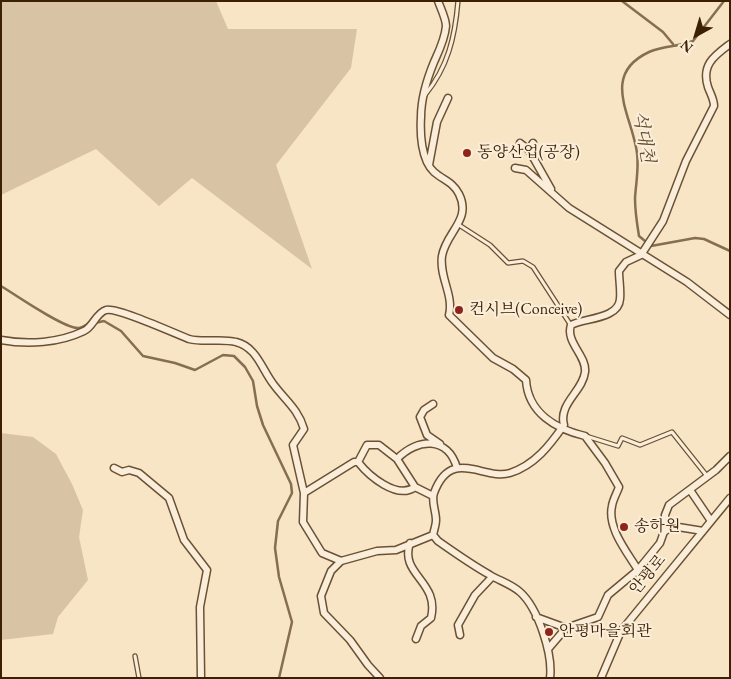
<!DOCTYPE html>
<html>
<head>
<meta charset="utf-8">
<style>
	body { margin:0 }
	#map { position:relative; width:731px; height:679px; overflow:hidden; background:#f8e5c6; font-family:"EB Garamond",serif }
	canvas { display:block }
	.frame { position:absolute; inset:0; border:2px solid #3c2003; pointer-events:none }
	.north { position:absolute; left:671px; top:10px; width:50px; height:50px; -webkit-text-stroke:4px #faeeda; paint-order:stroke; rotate:219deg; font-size:14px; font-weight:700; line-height:20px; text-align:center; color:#3c2003 }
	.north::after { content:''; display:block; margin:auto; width:18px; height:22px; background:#3c2003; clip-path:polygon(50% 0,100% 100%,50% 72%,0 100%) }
</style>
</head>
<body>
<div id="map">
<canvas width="731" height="679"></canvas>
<div class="frame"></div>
<div class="north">N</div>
</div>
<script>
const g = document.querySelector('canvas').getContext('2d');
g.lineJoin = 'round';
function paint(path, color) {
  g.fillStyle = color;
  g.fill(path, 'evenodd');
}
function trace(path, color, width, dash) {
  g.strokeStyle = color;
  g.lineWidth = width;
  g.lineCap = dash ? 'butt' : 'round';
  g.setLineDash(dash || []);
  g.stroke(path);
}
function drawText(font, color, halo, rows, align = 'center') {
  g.font = font + ' "EB Garamond","Noto Serif KR",serif';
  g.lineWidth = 4;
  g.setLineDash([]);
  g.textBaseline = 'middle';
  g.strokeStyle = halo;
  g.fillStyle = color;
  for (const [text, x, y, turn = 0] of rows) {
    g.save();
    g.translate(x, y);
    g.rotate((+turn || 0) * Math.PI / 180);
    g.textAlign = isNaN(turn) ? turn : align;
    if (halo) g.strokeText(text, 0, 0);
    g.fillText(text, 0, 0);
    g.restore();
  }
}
paint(new Path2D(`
	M1,1h215l12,28h129l-6,39 -75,97 36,104 -120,-91 -33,28 -63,-57 -95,46z
	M1,433l32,4 23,17 16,30 11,26 -4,27 9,43 -30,37 -5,17 -52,6z`), '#d8c4a5');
trace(new Path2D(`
	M622,1l41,31 10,12
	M724,1l-31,40c-13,6 -28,4 -44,11 -49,23 -17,63 -12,101 2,15 -1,30 -2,45 0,13 2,26 4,38l12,10 44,-8 9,1 26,12
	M1,286c13,8 65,44 78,42 3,0 8,-4 11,-5
	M95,323l9,-2 17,10 22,25 32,7 20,7 28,-15 11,1 11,11 8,14 4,25 6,19 28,59 1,9 -14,28 -3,27 4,29 13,45 -13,56`), '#866e50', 2.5);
const service = new Path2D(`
	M425,95c23,-28 30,-58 33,-94
	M459,225l31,20 18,18 15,-2 10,6 37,57
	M586,436l32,10 4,-8 18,7 32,-13 35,44
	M135,656l4,22`);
const minor = new Path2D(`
	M438,1c3,8 8,18 8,25 -1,13 -7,25 -12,36 -7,17 -13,37 -13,55 -1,16 0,43 13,55 9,8 19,10 25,22 13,26 -13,38 -17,62 -3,21 12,39 7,59l44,43 20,11 13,11c2,33 30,49 59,56l20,27 14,24c-2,6 -6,12 -7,19 -5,22 15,46 26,64
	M520,143l9,7
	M533,143l-4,7 22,39
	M429,165l8,-43 11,-24
	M515,168l11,2 43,38 118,74 43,33
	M1,340c27,5 58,3 83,-9 9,-4 12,-18 22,-21 11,-3 70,24 83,29 16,4 32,-1 47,3 21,5 26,28 38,43 12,16 24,24 30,44l-11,16 11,48 -1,29 19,31 19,8
	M433,404l-9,6 -4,7 7,18 13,9
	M397,459c20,-21 51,-23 60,9
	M358,462l9,-17h12l18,14 18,28
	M114,468l8,4 7,-2 10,3 30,25 15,42 23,30 -7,37 1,71
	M690,490l21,31
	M304,493l50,-31h4c11,14 39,38 57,25l18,9
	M664,532l8,-6 31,5
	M410,543c-11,32 30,38 21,75l-10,8 -5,13
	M536,617l30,11
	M460,635l-2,-10 17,-30 17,-18
	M548,649l18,-21 32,-11 10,-22 30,-25 22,-27 5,-14v-14l4,-10 47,-35 14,-14
	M380,678l-12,-13 -18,-25 -26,-27 -3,-17 10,-25 10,-10 36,-10 19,-1 37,-15
	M550,678c3,-24 -12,-70 -30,-86 -9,-8 -20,-11 -30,-17 -18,-10 -35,-22 -52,-34l-5,-6c1,-5 3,-10 3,-15 0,-9 -5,-19 -2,-27 17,-47 50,-12 76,-20 25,-8 40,-28 54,-48 -6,-21 19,-34 21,-53 2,-16 -20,-30 -14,-47 13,-7 48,-6 49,-26 1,-9 -1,-19 -1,-28l7,-9 15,-7 22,-34 23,-60 28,-55c0,-7 -4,-13 -6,-19 -7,-22 6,-31 22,-43
	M601,678l20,-47 109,-133`);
trace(service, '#6b5134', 5.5);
trace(minor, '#6b5134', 9);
trace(service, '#faeeda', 3);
trace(minor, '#faeeda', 6);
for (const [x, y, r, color] of [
	[467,153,5,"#8f2418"],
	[459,310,5,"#8f2418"],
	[624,527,5,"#8f2418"],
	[549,632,5,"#8f2418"]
]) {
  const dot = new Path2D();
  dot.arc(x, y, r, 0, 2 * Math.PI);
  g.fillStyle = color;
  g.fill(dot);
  trace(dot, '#faeeda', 2);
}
drawText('16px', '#3c2003', '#faeeda', [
	["동양산업(공장)",477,153],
	["컨시브(Conceive)",469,310],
	["송하원",634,527],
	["안평마을회관",559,632]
], 'left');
drawText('16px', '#3c2003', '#faeeda', [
	["안평로",648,575,-50]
]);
drawText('italic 18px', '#674e30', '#faeeda', [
	["석대천",643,137,80]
]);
</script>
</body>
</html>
